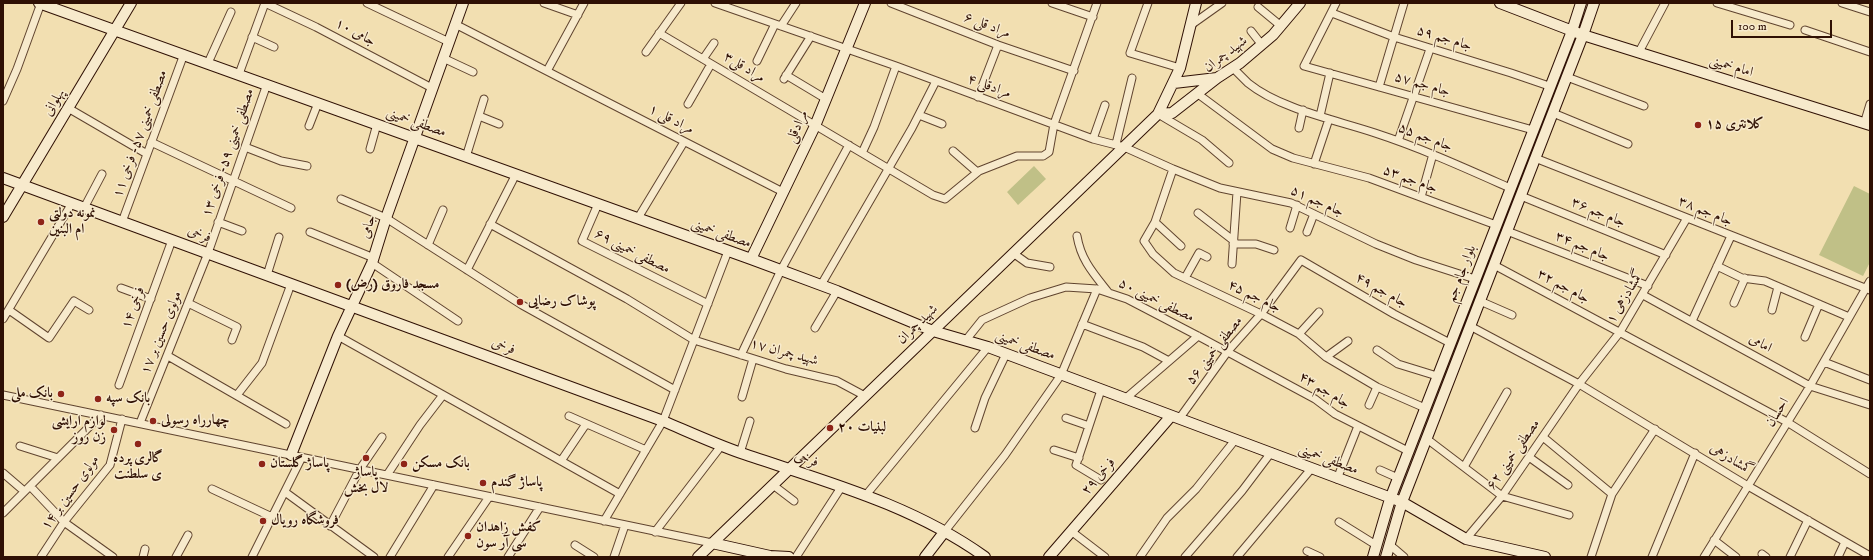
<!DOCTYPE html>
<html>
<head>
<meta charset="utf-8">
<style>
	body { margin:0 }
	#map { position:relative; width:1873px; height:560px; overflow:hidden; background:#f2dfb1; font-family:"IM FELL DW Pica",serif }
	canvas { display:block }
	.frame { position:absolute; inset:0; border:4px solid #2f1004; pointer-events:none }
	.scale { position:absolute; left:1731px; top:20px; width:101px; height:18px; box-sizing:border-box; border:2px solid #2f1004; border-top:0; padding-left:5px; font-size:12px; line-height:14px; white-space:nowrap; color:#2f1004; -webkit-text-stroke:3px #f7eacc; paint-order:stroke }
</style>
</head>
<body>
<div id="map">
<canvas width="1873" height="560"></canvas>
<div class="frame"></div>
<div class="scale">100 m</div>
</div>
<script>
const g = document.querySelector('canvas').getContext('2d');
g.lineJoin = 'round';
function paint(path, color) {
  g.fillStyle = color;
  g.fill(path, 'evenodd');
}
function trace(path, color, width, dash) {
  g.strokeStyle = color;
  g.lineWidth = width;
  g.lineCap = dash ? 'butt' : 'round';
  g.setLineDash(dash || []);
  g.stroke(path);
}
function drawText(font, color, halo, rows, align = 'center') {
  g.font = font + ' "IM FELL DW Pica",Amiri,serif';
  g.lineWidth = 3;
  g.setLineDash([]);
  g.textBaseline = 'middle';
  g.strokeStyle = halo;
  g.fillStyle = color;
  for (const [text, x, y, turn = 0] of rows) {
    g.save();
    g.translate(x, y);
    g.rotate((+turn || 0) * Math.PI / 180);
    g.textAlign = isNaN(turn) ? turn : align;
    if (halo) g.strokeText(text, 0, 0);
    g.fillText(text, 0, 0);
    g.restore();
  }
}
paint(new Path2D(`
	M1034,166l12,13 -28,26 -11,-13z
	M1854,186l16,8v68l-7,14 -44,-21z`), '#c0c087');
const street = new Path2D(`
	M265,3l51,24 116,61
	M367,3l82,39
	M544,3l34,12
	M715,3l181,63 197,73 31,8 49,22 47,19 71,15 85,41 40,16 59,19
	M891,3l107,42 76,26
	M1052,3l41,14
	M1148,3l-18,50 50,15
	M1336,3l-32,63 229,64
	M1717,3l73,22
	M1842,3l28,9
	M1258,7l23,19
	M1332,13l62,24 117,36 38,13
	M455,24l328,168
	M1191,25l31,-22
	M781,26l15,-23
	M1805,30l65,22
	M1251,31l11,14
	M659,33l274,162 12,4 34,-28 38,-15h26l6,-4 5,-28 43,-121
	M252,37l22,10
	M646,52l35,-49
	M1639,52l26,-49
	M443,58l30,14
	M703,59l11,-16
	M757,61l18,-37
	M208,63l23,-51
	M1233,68c5,5 10,10 15,15 32,26 88,37 127,50 46,15 90,35 135,55
	M547,71l37,-68
	M239,74l26,-71
	M786,75l40,24
	M1567,77l77,29
	M784,79l27,-43
	M1379,87l25,-84
	M1198,94l74,55 21,9 76,20 127,47
	M978,97l20,-52
	M3,101l14,-32 24,-66
	M688,104l23,-40
	M68,108l79,46
	M1553,113l75,31
	M1158,114l44,26 27,23
	M919,115l23,9
	M479,116l20,8
	M1320,116l10,-43
	M1864,124l6,-20
	M309,126l9,-23
	M1299,128l4,-18
	M1093,139l12,-34
	M1398,141l32,-92
	M151,142l140,66
	M1116,144l16,-66
	M245,147l36,14 26,5
	M370,149l7,-25
	M953,151l24,21
	M862,153l12,-26 22,-61
	M466,157l18,-58
	M1535,158l335,132
	M1314,164l15,-45
	M1173,169l-18,53 -11,19 9,13 21,19 87,41 38,20 27,23 51,30 48,21
	M1521,196l145,59
	M1421,197l12,-43
	M341,199l45,19 136,87 153,85
	M598,204l-16,37 126,63
	M84,208l18,-34
	M1198,213l36,28
	M638,218l46,-76
	M122,222l62,-168
	M218,222l24,9
	M1155,222l26,24
	M490,224l137,75 67,41 92,29 51,12 28,15
	M1290,228l7,-23
	M1507,231l141,55
	M310,232l64,26
	M1307,232l7,-18
	M1077,236c4,24 16,37 31,56
	M1233,244h23l18,6
	M428,245l15,-35
	M1013,253l14,10 23,4
	M372,263l86,58
	M1232,264l5,-72
	M1494,265l293,157 83,52
	M1717,266l25,12 23,3 84,36
	M467,270l49,-96
	M267,275l12,-38
	M1185,278l14,-25 8,4
	M821,285l91,-157 24,-47
	M121,288l30,11
	M1643,295l167,91 60,19
	M1480,301l32,14
	M188,303l49,24 -5,13
	M1734,303l11,-25
	M9,310l40,28 25,-37 15,9
	M1772,310l6,-23
	M3,319l69,-116
	M1692,321l39,-85
	M1082,324l61,23 26,14
	M1470,326l109,58 169,102 122,70
	M815,328l22,-37
	M1299,334l20,-22
	M338,336l282,158
	M1805,337l14,-33
	M966,340l16,-20 48,-22 36,-11 31,2 30,10 71,37 117,63 20,15 73,37
	M1377,350l21,14 39,12
	M741,355l40,-85 68,-125
	M168,356l118,68
	M1326,357l22,-16
	M1824,362l46,18
	M119,385l53,-145
	M3,395l709,148
	M237,395l25,-32 29,-79
	M742,397l11,-38
	M1125,399l73,-63
	M1369,405l8,-18
	M569,416l77,34
	M1066,418l23,8
	M1179,419l49,-68 33,-37 40,-54 93,54 56,29
	M140,423l68,-170 59,-169
	M975,428l10,-30 21,-44
	M1543,437l69,57
	M1427,439l75,57 67,19
	M20,446l38,12
	M1054,450l25,8
	M740,453l10,-32
	M1529,457l39,28
	M561,461l25,-37
	M1464,467l43,-75
	M1380,470l18,8
	M3,473l21,18
	M387,475l33,-50 23,-30
	M1337,479l21,-53
	M1101,480l-25,-15 25,-75
	M773,485l21,16
	M30,486l34,36 49,35
	M212,489l60,28
	M285,492l89,65
	M866,495l122,-148
	M3,513l98,-98
	M604,521l59,-100 65,-170
	M1339,522l37,23
	M330,526l30,-57 22,-32
	M945,531l60,-76 56,-80 36,-86
	M1071,531l34,26
	M655,532l66,-86
	M1466,539l36,-43 77,-112 41,-52 67,-114
	M1714,540l22,17
	M575,545l19,12
	M1390,545l14,12
	M1307,551l13,6
	M1762,554l4,3
	M41,557l23,-35 46,-57 12,-46
	M143,557l2,-8
	M176,557l12,-22
	M252,557l50,-100
	M390,557l44,-72
	M448,557l41,-60
	M508,557l32,-50
	M614,557l11,-32
	M796,557l46,-71
	M1140,557l27,-39 29,-29 39,-49
	M1185,557l57,-66 28,-37
	M1237,557l74,-88
	M1591,557l21,-63 43,-65
	M1652,557l43,-104
	M1704,557l106,-171 60,-105
	M1790,557l18,-37
	M1838,557l7,-15`);
const secondary = new Path2D(`
	M39,3l712,256 86,32 96,40 55,16 414,155 64,37 79,18
	M1500,3l83,32 287,90
	M1174,83l43,-5
	M1158,114l22,-46 16,-65
	M3,178l660,243c26,11 52,23 78,32 85,29 170,51 244,104
	M3,217l128,-214
	M751,259l64,-133 50,-123
	M291,455l47,-119 34,-73 14,-45 77,-215
	M712,543l58,13 19,1
	M698,557l460,-443 14,-1 45,-35 23,-15 33,-28 27,-32
	M925,557l20,-26
	M1049,557l122,-141
	M1373,557l17,-58 182,-468 9,-28
	M1386,557l16,-55 181,-467 11,-32`);
trace(street, '#60442f', 9);
trace(secondary, '#2f1004', 12);
trace(street, '#f7eacc', 7);
trace(secondary, '#f7eacc', 10);
for (const [x, y, r, color] of [
	[1698,125,4,"#8f2418"],
	[41,222,4,"#8f2418"],
	[338,285,4,"#8f2418"],
	[520,302,4,"#8f2418"],
	[61,394,4,"#8f2418"],
	[98,399,4,"#8f2418"],
	[153,421,4,"#8f2418"],
	[830,428,4,"#8f2418"],
	[114,430,4,"#8f2418"],
	[138,444,4,"#8f2418"],
	[366,458,4,"#8f2418"],
	[262,464,4,"#8f2418"],
	[404,464,4,"#8f2418"],
	[483,483,4,"#8f2418"],
	[263,521,4,"#8f2418"],
	[468,536,4,"#8f2418"]
]) {
  const dot = new Path2D();
  dot.arc(x, y, r, 0, 2 * Math.PI);
  g.fillStyle = color;
  g.fill(dot);
  trace(dot, '#f7eacc', 1.5);
}
drawText('14px', '#2f1004', '#f7eacc', [
	["مراد قلی ۶",987,26,21],
	["جامی ۱۰",355,33,28],
	["جام جم ۵۹",1444,39,17],
	["شهید چمران",1226,55,-37],
	["امام خمینی",1731,67,17],
	["مراد قلی۳",744,68,31],
	["جام جم ۵۷",1422,85,16],
	["مرادقلی ۴",989,87,20],
	["پهلوانی",55,103,-59],
	["مراد قلی ۱",671,120,27],
	["مصطفی خمینی",416,123,20],
	["مرادقلی",798,127,-66],
	["مصطفی خمینی ۵۷- فرخی ۱۱",141,134,-70],
	["جام جم ۵۵",1425,138,21],
	["مصطفی خمینی ۵۹- فرخی ۱۳",229,153,-71],
	["جام جم ۵۳",1410,180,20],
	["جام جم ۵۱",1317,202,24],
	["جام جم ۳۸",1705,212,22],
	["جام جم ۳۶",1598,213,22],
	["جامی",369,227,-73],
	["مصطفی خمینی",721,234,20],
	["فرخی",199,235,20],
	["جام جم ۳۴",1582,247,22],
	["مصطفی خمینی ۶۹",632,252,27],
	["بلوار جام جم",1462,274,-69],
	["جام جم ۳۲",1563,287,28],
	["جام جم ۴۹",1381,291,29],
	["جام جم ۴۵",1254,297,26],
	["گمشادزهی ۱",1626,297,-59],
	["مصطفی خمینی ۵۰",1156,301,26],
	["فرخی ۱۴",134,308,-70],
	["شهید چمران",918,325,-44],
	["مولوی حسین بر ۱۷",162,333,-68],
	["امامی",1760,344,29],
	["مصطفی خمینی",1025,346,20],
	["فرخی",503,347,20],
	["مصطفی خمینی ۵۶",1215,351,-52],
	["شهید چمران ۱۷",784,353,15],
	["جام جم ۴۳",1324,391,31],
	["احسان",1778,413,-58],
	["مصطفی خمینی ۶۲",1514,455,-55],
	["فرخی",806,460,18],
	["مصطفی خمینی",1328,460,21],
	["گمشادزهی",1731,460,31],
	["فرخی ۲۹",1099,477,-49],
	["مولوی حسین بر ۱۴",71,493,-54]
]);
drawText('bold 14px', '#2f1004', '#f7eacc', [
	["کلانتری ۱۵",1706,125],
	["نمونه دولتی",49,214],
	["ام البنین",49,230],
	["مسجد فاروق (رض)",346,285],
	["پوشاک رضایی",528,302],
	["بانک ملی",53,394,"right"],
	["بانک سپه",106,399],
	["چهارراه رسولی",161,421],
	["لوازم ارایشی",106,422,"right"],
	["زن روز",106,438,"right"],
	["لبنیات ۲۰",838,428],
	["گالری پرده",138,459,"center"],
	["ی سلطنت",138,475,"center"],
	["پاساژ گلستان",270,464],
	["بانک مسکن",412,464],
	["پاساژ",366,473,"center"],
	["لال بخش",366,489,"center"],
	["پاساژ گندم",491,483],
	["فروشگاه رویال",271,521],
	["کفش زاهدان",476,528],
	["سی آر سون",476,544]
], 'left');
</script>
</body>
</html>
